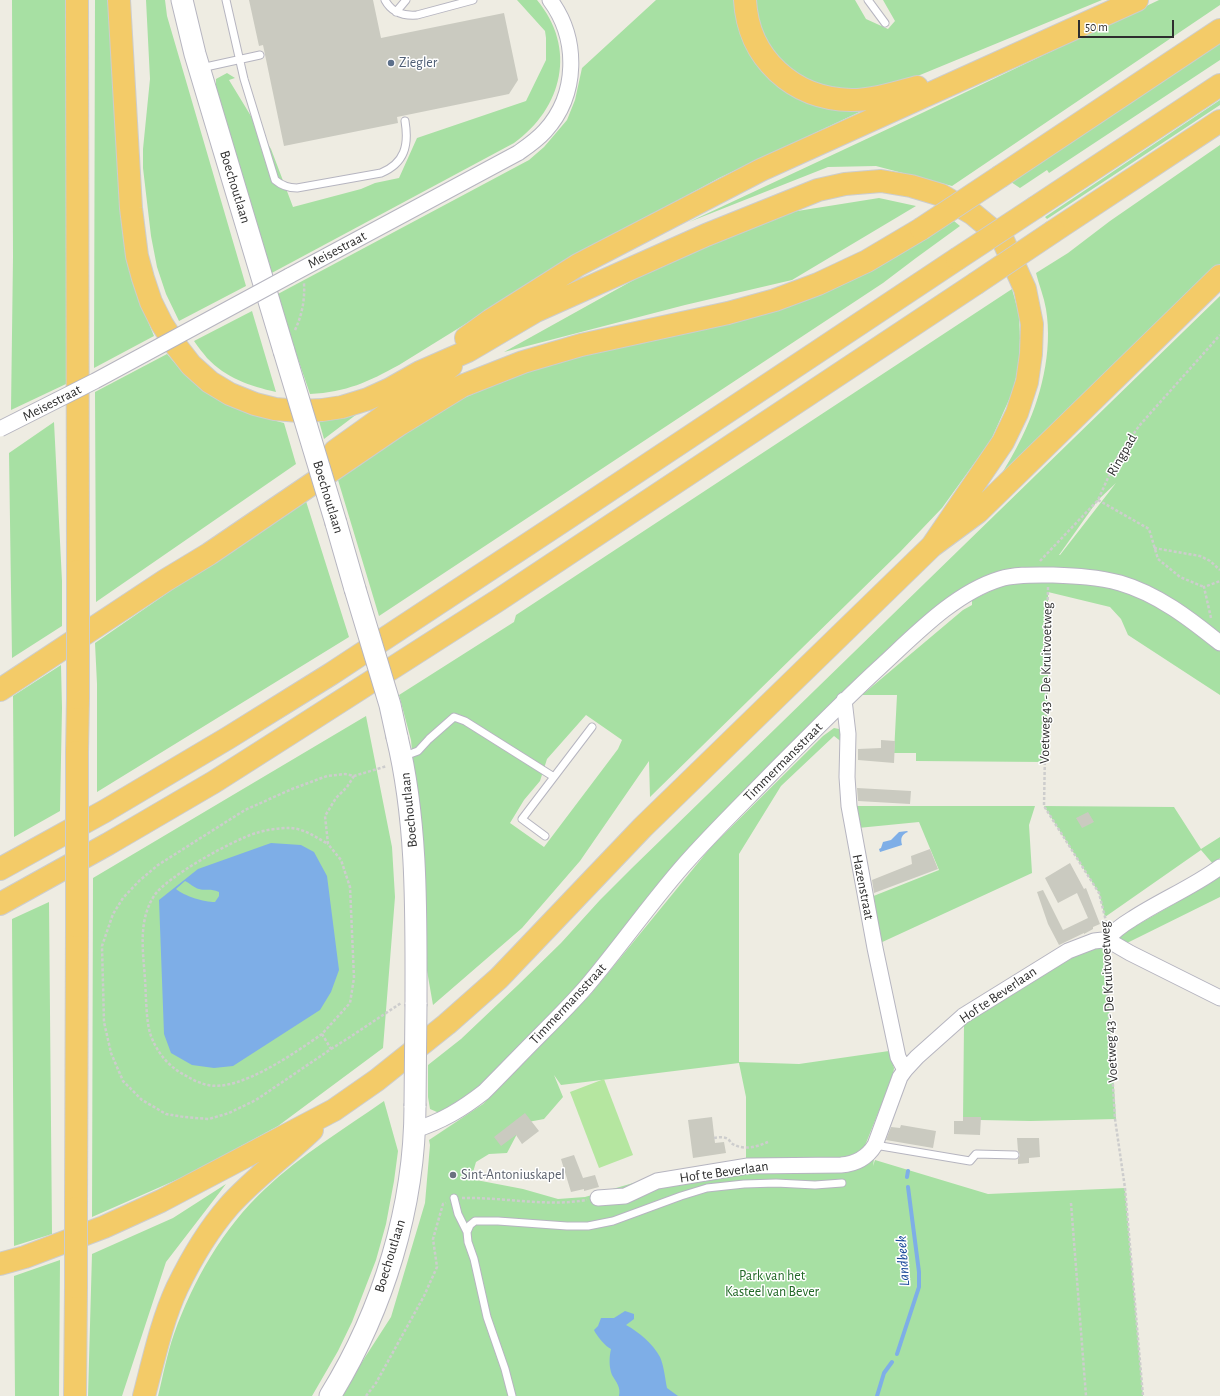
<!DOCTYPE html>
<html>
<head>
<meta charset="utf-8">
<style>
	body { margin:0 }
	#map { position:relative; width:1220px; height:1396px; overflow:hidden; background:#eeece2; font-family:"Alegreya Sans",sans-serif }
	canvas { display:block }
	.scale { position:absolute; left:1078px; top:20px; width:96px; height:18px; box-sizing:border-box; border:2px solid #2e2e2e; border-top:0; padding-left:5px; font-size:12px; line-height:14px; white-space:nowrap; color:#2e2e2e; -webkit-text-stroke:3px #fff; paint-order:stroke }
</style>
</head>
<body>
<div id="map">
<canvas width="1220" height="1396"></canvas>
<div class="scale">50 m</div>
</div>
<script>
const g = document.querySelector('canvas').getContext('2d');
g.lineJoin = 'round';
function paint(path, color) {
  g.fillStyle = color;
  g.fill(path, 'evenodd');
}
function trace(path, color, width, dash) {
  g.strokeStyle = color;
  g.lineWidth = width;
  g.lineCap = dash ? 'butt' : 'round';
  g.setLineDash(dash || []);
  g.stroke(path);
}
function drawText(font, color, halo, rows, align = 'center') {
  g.font = font + ' "Alegreya Sans",sans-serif';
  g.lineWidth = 3;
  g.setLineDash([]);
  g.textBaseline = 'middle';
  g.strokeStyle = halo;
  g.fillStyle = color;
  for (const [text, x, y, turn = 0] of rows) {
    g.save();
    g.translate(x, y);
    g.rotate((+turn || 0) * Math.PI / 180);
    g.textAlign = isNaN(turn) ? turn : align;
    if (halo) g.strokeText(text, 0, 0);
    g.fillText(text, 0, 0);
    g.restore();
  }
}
paint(new Path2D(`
	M12,0h55l-1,384 -55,26 2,-153z
	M95,0h15l11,219 6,40 11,38 16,39 -60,32z
	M146,0h19l2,16 79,270 -67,35 -13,-27 -9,-27 -6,-31 -8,-68v-19l7,-70z
	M517,0h20c40,48 26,108 -23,143l-246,132 -52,-174v-22l11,-6 8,5 -6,2 42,69 22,58 68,-18 14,-6 24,-5 18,-40 109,-37 20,-41v-22l-1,-7z
	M656,0h81l25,68 106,40 -149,70 -147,80 -173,107c-31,17 -52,27 -89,29l-34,-99 253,-135 15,-13 23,-27 8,-20 7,-32z
	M754,0h101l11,19 22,10 7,-8 -12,-21h219l-182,75 -30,10 -28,5 -24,-1 -33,-10 -26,-20 -17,-25z
	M1159,0h61v5l-268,181 -76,-20 -48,1 -139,55 233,-109z
	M1220,41v19l-171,113 -2,-3 -27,18 -9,-6z
	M1220,100v5l-173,114 -2,-2z
	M1220,145v119l-222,216c8,-14 17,-28 24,-43 19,-38 31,-86 24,-128 -2,-12 -7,-24 -10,-36l32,-20 42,-32z
	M879,198l37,8 -124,74 -107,25 -181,47 144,-80 137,-59z
	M954,221l6,5 -44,32 -33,25 -504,333 -41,-136 60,-44 59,-35 71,-31 314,-85z
	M1012,289l7,25 1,24 -1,28 -7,27 -21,47 -49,68 -42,44 -250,245 -1,-36 -69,100 -58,67 -89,77 -7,-40 -4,-105 -11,-120 -12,-45 115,-73 2,-7zM586,715l36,25 -4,9 -74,98 -34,-24 14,-23 16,-19 7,-22z
	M1220,296v340l-72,-48 -140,-17 -162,117 -91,92 -174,202 -106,109 -32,21h-6l-7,-3 -2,-12v-32l33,-26 57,-54 43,-42 39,-43 32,-32zM1116,483l-56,72h-1l39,-55z
	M252,311l24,81c-26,-6 -50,-14 -69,-34 -4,-5 -9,-11 -13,-17z
	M167,354c8,9 15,18 23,25 28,25 58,35 94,44l12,41 -200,138 -1,-210z
	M357,414l-33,25 -5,-18z
	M54,422l8,159v45l-50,32 -3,-205z
	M305,498l44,139 -252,155v-108l-2,-41z
	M1047,580l42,3 42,9 55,32 34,26v45l-92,-60 -7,-16 -11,-12 -62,-15v104l-4,66 -128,-1v-8h-22l3,-58h-35l101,-85 9,-5v-5l29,-14z
	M61,665l1,43 -2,103 -46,26 -1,-141z
	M366,716l26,131 3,50 -12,151 -105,78 -86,47 -100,44 1,-339z
	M834,728l5,1 2,3 2,11 -9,-7 -53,50 -42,68v208l60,2 90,-13 5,17 -1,8 -31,77 12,6 -1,7 2,-6 113,34 137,-6 18,208h-803l51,-79 34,-114 5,-58 -1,-5 54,-36 26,-26 81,-83 121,-148 112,-111zM739,1063l7,34v64l-99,18 -62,18 -27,2 -35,-10 -52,-10 5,-17 13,-8 18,-1 10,-19 11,-12 16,-3 19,-22 -9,-22 7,10z
	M854,806h181l-6,19 3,48 -154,71 -7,-47 68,-27 -20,-48 -61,6z
	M1044,806l130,1 27,42 19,-12v21l-7,6 -12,-14 -96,67 -6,-24z
	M1220,875v22l-95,47 -4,-1 -3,-7 75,-43z
	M49,902l3,332 -38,12 -2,-327z
	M1105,946l11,173 -85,2 -51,-1v-3h-16l-1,3 1,-95c18,-14 37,-25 56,-37 23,-14 59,-39 85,-42z
	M384,1101l14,50 -4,30 -8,43 -10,36 -24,62 -14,29 -26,45h-154c5,-20 9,-42 16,-62 19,-53 49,-106 91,-145 36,-34 79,-60 119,-88z
	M226,1184l-60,78 -44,134h-34l4,-142 81,-36z
	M60,1260l-1,136h-44l-1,-120z`), '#a7e0a3');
paint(new Path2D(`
	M604,1079l29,76 -34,13 -29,-76z`), '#b5e6a0');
paint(new Path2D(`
	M907,831l1,1c-6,2 -8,6 -6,13l-22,7 -1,-3 2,-1 2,-6 8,-2 8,-8z
	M271,843l30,2 13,7 13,24 12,94 -8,22 -11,18 -87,56 -19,2 -22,-3 -21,-12 -7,-19 -5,-134 39,-31zM185,881c5,2 9,7 14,8 8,2 11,-1 20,3v4l-4,6c-11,0 -31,-6 -39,-13z
	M625,1311l9,3v5l-8,6c13,7 27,19 34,32 4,9 5,21 7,31l11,8h-59c2,-9 -3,-14 -7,-21 -3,-8 -3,-17 -1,-26 -5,-2 -15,-14 -17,-19l4,-4 3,-8h13z`), '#7eaee7');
trace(new Path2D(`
	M907,1177l1,-6
	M897,1354l22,-67v-15l-11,-85
	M877,1396l7,-23 8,-11`), '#7eaee7', 4);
paint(new Path2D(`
	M249,0h124l8,38 123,-25 14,67 -9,14 -112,23 1,6 -114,23 -21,-101 -4,1z
	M881,740l14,1 -1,22 -36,-3v-11l23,-1z
	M857,788l54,3 -1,13 -52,-3z
	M1088,812l6,10 -12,6 -6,-10z
	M930,849l8,20 -64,24 -2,-13 40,-16 -1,-8z
	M1070,863l14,26 2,-1 14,36 -7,3v2l-9,5v-1l-25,12 -11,-21 -11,-32 6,-2 20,40 25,-12 -11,-25 -19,10 -13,-25z
	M525,1113l14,18 -17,13 -6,-9 -15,11 -7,-9z
	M712,1117l3,26 9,-1 2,11 -33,5 -5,-38z
	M963,1117h18l-1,18 -26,-1v-13h9z
	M901,1125l35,6 -3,17 -47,-8 5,-13 9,1z
	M1017,1138h22l1,19 -11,1v5l-11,1v-5l2,-4 -2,-4z
	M574,1155l9,23 12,-3 4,12 -15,4v-2l-13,3 -10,-33z`), '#cacac0');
const service = new Path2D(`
	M226,0l18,79 31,101c7,6 13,8 22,8l84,-15c24,-10 28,-28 24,-52
	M385,0c7,13 18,16 32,15l56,-15
	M868,0l17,23
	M396,12l10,-12
	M201,68l59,-13
	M402,757l16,-6 11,-12 25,-22 11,4 89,56
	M545,836l-23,-17 70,-92
	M875,1145l95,16 6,-7 39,1
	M454,1198l4,16 9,18
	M512,1396l-7,-27 -18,-52 -13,-58 -6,-17 -1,-10 3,-7 5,-4h23l69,5h21l25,-5 68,-25 26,-8 37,-4 32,-1 39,2 27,-2`);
const minor = new Path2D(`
	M289,276l229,-123c10,-7 19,-13 27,-22 33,-36 34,-92 5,-131
	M844,700l4,34 -1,43 2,29 26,142 23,109 7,13
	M1106,940c8,-9 16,-15 26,-21 29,-19 61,-32 88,-52
	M415,1130c27,-9 46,-20 69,-38 19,-19 38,-39 58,-59 15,-15 30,-30 44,-46 33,-39 63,-82 97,-121 28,-32 59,-62 88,-92 36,-36 71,-72 108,-106 35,-32 75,-75 121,-89 16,-5 36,-4 53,-4 23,1 45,2 67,8 38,11 70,36 100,60
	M598,1198l27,-2 32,-15 91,-15 93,-1c15,-1 26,-7 34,-20l25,-68 5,-7 12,-13 46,-41 105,-65 26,-10 9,-1 8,2 19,11 90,45`);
const secondary = new Path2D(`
	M182,0l13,54 89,297
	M336,523l19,66
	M397,737c21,87 19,177 19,267
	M330,1396c53,-86 85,-189 85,-290`);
const motorway = new Path2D(`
	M77,0l1,571
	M119,0l12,208 6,48 6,22 8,24 11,22 15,23 14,18 19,17 20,12 25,10 20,5 24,2 23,-1 20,-3 26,-8 22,-10 30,-17 48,-21 68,-40 170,-76 112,-45 27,-6 36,-3 30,5 30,9 32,19 29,24 23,51 7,35 -1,30 -4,28 -10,31 -14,29 -71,104
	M745,0c3,58 48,99 106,100 22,0 44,-7 66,-13
	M1001,176l219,-146
	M1036,207l184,-122
	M1054,231l166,-110
	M466,338l25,-18 87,-55 183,-95 376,-170
	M335,451l101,-72 15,-13
	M0,690l166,-110 43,-26 191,-130 62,-38 61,-24 58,-17 147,-32 47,-13 43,-16 49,-23 54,-32
	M77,752l1,-54
	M0,869l105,-58 123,-73 103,-64 238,-157 388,-258
	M0,904l108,-60 106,-62 80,-51 203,-130 478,-317
	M76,1208l1,-282
	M0,1264l25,-7 79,-30 57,-26 173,-91 43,-30 70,-56 52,-46 144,-151 289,-281 46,-34 242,-236
	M75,1396l1,-109
	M144,1396c9,-34 18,-76 33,-108 13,-27 32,-59 52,-82 25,-28 56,-50 83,-76`);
trace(service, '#b6b5c0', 9);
trace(minor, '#b6b5c0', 17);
trace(secondary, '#b6b5c0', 23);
trace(motorway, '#cdcdcd', 24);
trace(new Path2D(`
	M295,330c7,-15 10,-30 9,-47
	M1098,500l51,29 9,30 22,18 24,10
	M1154,548l46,8 10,5 10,9
	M1040,561l58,-61 19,-42 22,-32 81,-91
	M1048,587l-4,219 55,87 7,28
	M1211,618l-7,-31 16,-6
	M354,776l-7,11 -11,11 -11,18 3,28 13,16 9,27 4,91 -4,25 -28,31 9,15 -75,51 -27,13 -20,6 -25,-2 -18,-3 -24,-14 -19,-19 -12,-28 -7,-31 -2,-76 11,-32 10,-16 16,-17 19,-16 41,-26 46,-29 47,-21 35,-13 18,-2 9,2 33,-10
	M1105,954l10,165 10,69 18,208
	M322,1034c-26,18 -82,58 -114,51 -10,-2 -18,-7 -27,-12 -15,-9 -26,-24 -31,-40 -4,-14 -4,-39 -5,-54 -2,-28 -7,-58 9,-83 12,-19 79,-56 102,-63 9,-3 23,-5 33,-5 14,0 27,9 39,16
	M331,1049l19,-12 51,-34
	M714,1138c6,-1 14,-2 17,5 12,8 25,4 37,-1
	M462,1198c42,-1 83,9 125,2
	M1071,1203l15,193
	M366,1396l10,-13 48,-87 13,-29 -4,-28 10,-35 3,-1`), '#cdcdcd', 2.5, [3, 2]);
trace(service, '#fff', 7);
trace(minor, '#fff', 15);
trace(secondary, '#fff', 21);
trace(motorway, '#f3cb68', 22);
const minorBridge = new Path2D(`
	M0,429l95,-48 194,-105`);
const secondaryBridge = new Path2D(`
	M284,351l52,172
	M355,589l35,116 7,32
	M415,1106l1,-102`);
const motorwayBridge = new Path2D(`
	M921,229l80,-53
	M957,259l79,-52
	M975,284l79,-53
	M78,698v-127
	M77,926v-174
	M76,1287v-79`);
trace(minorBridge, '#b6b5c0', 17, []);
trace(secondaryBridge, '#b6b5c0', 23, []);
trace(motorwayBridge, '#cdcdcd', 24, []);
trace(minorBridge, '#fff', 15);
trace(secondaryBridge, '#fff', 21);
trace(motorwayBridge, '#f3cb68', 22);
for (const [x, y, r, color] of [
	[391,63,4,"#5c6f8a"],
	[453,1175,4,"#6b7280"]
]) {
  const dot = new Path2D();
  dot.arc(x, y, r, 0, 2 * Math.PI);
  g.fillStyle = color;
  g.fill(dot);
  trace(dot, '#fff', 1.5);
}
drawText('14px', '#4e5e75', '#fff', [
	["Ziegler",399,63]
], 'left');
drawText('14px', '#2e2e2e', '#fff', [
	["Boechoutlaan",235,187,73],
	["Meisestraat",337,250,-28],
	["Meisestraat",52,403,-27],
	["Ringpad",1122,455,-60],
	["Boechoutlaan",328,497,73],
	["Voetweg 43 - De Kruitvoetweg",1046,683,-89],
	["Timmermansstraat",783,762,-45],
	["Boechoutlaan",409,810,-96],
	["Hazenstraat",863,887,79],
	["Hof te Beverlaan",998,995,-34],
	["Voetweg 43 - De Kruitvoetweg",1109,1002,-93],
	["Timmermansstraat",568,1004,-47],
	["Hof te Beverlaan",724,1172,-8],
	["Boechoutlaan",390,1256,-73]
]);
drawText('14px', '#5b616d', '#fff', [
	["Sint-Antoniuskapel",461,1175]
], 'left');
drawText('14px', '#216826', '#fff', [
	["Park van het",772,1276],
	["Kasteel van Bever",772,1292]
]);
drawText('italic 15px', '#184898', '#fff', [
	["Landbeek",903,1261,-94]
]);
</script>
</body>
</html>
